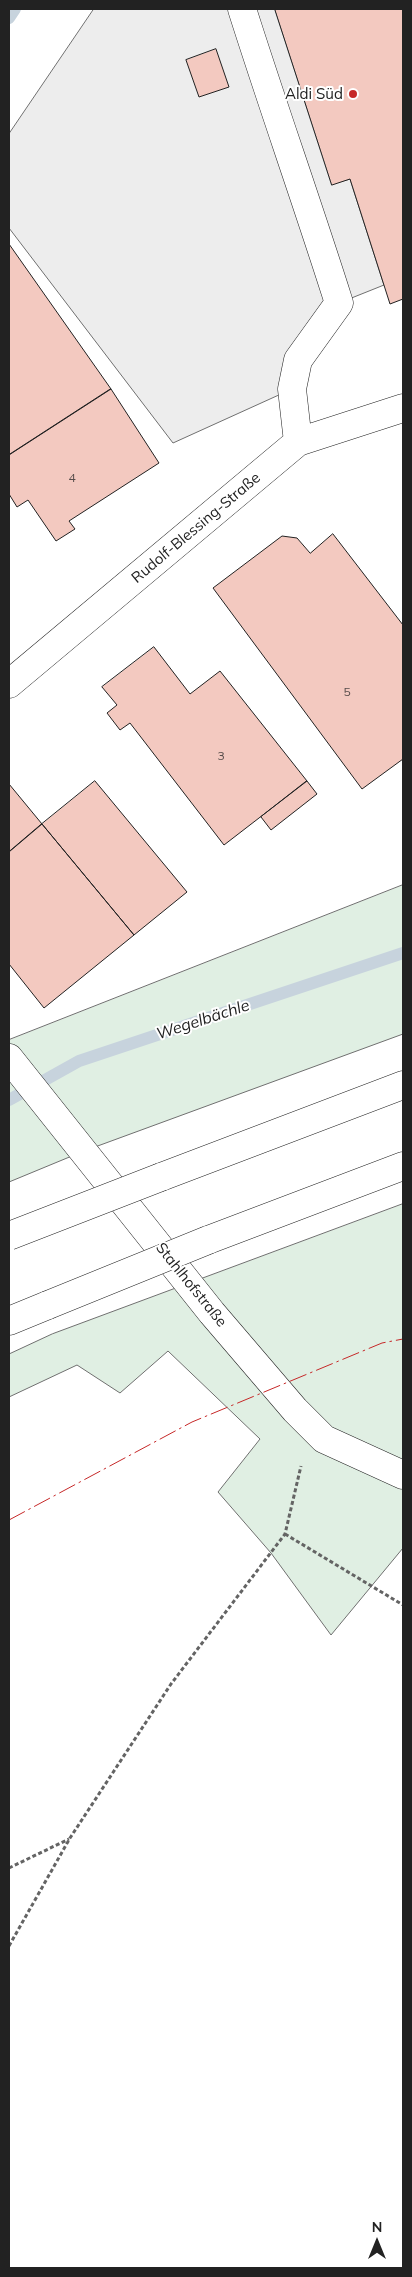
<!DOCTYPE html>
<html>
<head>
<meta charset="utf-8">
<style>
	body { margin:0 }
	#map { position:relative; width:412px; height:2277px; overflow:hidden; background:#fff; font-family:Mulish,sans-serif }
	canvas { display:block }
	.frame { position:absolute; inset:0; border:10px solid #222; pointer-events:none }
	.north { position:absolute; left:352px; top:2217px; width:50px; height:50px; -webkit-text-stroke:4px #fff; paint-order:stroke; rotate:0deg; font-size:14px; font-weight:700; line-height:20px; text-align:center; color:#222 }
	.north::after { content:''; display:block; margin:auto; width:18px; height:22px; background:#222; clip-path:polygon(50% 0,100% 100%,50% 72%,0 100%) }
</style>
</head>
<body>
<div id="map">
<canvas width="412" height="2277"></canvas>
<div class="frame"></div>
<div class="north">N</div>
</div>
<script>
const g = document.querySelector('canvas').getContext('2d');
g.lineJoin = 'round';
function paint(path, color) {
  g.fillStyle = color;
  g.fill(path, 'evenodd');
}
function trace(path, color, width, dash) {
  g.strokeStyle = color;
  g.lineWidth = width;
  g.lineCap = dash ? 'butt' : 'round';
  g.setLineDash(dash || []);
  g.stroke(path);
}
function drawText(font, color, halo, rows, align = 'center') {
  g.font = font + ' Mulish,sans-serif';
  g.lineWidth = 4;
  g.setLineDash([]);
  g.textBaseline = 'middle';
  g.strokeStyle = halo;
  g.fillStyle = color;
  for (const [text, x, y, turn = 0] of rows) {
    g.save();
    g.translate(x, y);
    g.rotate((+turn || 0) * Math.PI / 180);
    g.textAlign = isNaN(turn) ? turn : align;
    if (halo) g.strokeText(text, 0, 0);
    g.fillText(text, 0, 0);
    g.restore();
  }
}
const green = new Path2D(`
	M403,885v149l-319,117 -75,31v-142z
	M403,1204v344l-72,87 -60,-82 -53,-61 42,-53 -92,-88 -48,42 -43,-28 -68,32v-43l43,-20z`);
paint(green, '#e0efe3');
trace(green, '#6f6f6f', 1);
const parking = new Path2D(`
	M94,9h181l57,175 18,-5 34,106 -45,18 -47,86 -119,54 -164,-215v-94z`);
paint(parking, '#ededed');
trace(parking, '#6f6f6f', 1);
trace(new Path2D(`
	M9,18l6,-9
	M9,1100l70,-39 324,-108`), '#c7d3dd', 12);
const building = new Path2D(`
	M275,9h128v290l-13,5 -40,-125 -18,6z
	M216,49l13,38 -30,10 -13,-37z
	M9,244l102,145 -102,66z
	M111,389l48,74 -90,58 6,8 -19,12 -28,-41 -11,7 -8,-13v-39z
	M333,534l70,91v134l-41,30 -149,-201 69,-52 15,2 13,15z
	M154,647l36,47 30,-23 87,110 -83,64 -94,-122 -10,7 -13,-17 10,-8 -15,-18z
	M95,781l92,111 -53,43 -92,-111z
	M307,781l10,13 -46,36 -10,-13z
	M9,784l33,40 -33,28z
	M42,824l92,111 -90,73 -35,-44v-112z`);
paint(building, '#f3c9c0');
trace(building, '#222', 1);
const minor = new Path2D(`
	M242,9c31,98 66,196 97,294l-41,57 -6,29 6,53
	M9,684l289,-242 105,-34
	M9,1058l203,255 83,97 29,29 79,36`);
const highway = new Path2D(`
	M161,1177l242,-92
	M208,1240l195,-74
	M9,1321l39,-16`);
trace(minor, '#222', 29);
trace(highway, '#222', 29);
trace(new Path2D(`
	M285,1534l118,71
	M9,1868l60,-29
	M9,1946l61,-108 101,-154 114,-150 16,-68`), '#646464', 3, [4, 2.5]);
trace(minor, '#fff', 28);
trace(highway, '#fff', 28);
const highwayBridge = new Path2D(`
	M9,1236l152,-59
	M48,1305l160,-65`);
trace(highwayBridge, '#222', 29, []);
trace(highwayBridge, '#fff', 28);
trace(new Path2D(`
	M9,1520l183,-98 190,-79 21,-4`), '#c62828', 1, [18, 4, 2.5, 4]);
for (const [x, y, r, color] of [
	[353,94,5,"#c62828"]
]) {
  const dot = new Path2D();
  dot.arc(x, y, r, 0, 2 * Math.PI);
  g.fillStyle = color;
  g.fill(dot);
  trace(dot, '#fff', 2);
}
drawText('12px', '#564c4a', null, [
	["4",72,478],
	["5",347,692],
	["3",221,756]
]);
drawText('15px', '#222', '#fff', [
	["Aldi Süd",343,94]
], 'right');
drawText('15px', '#222', '#fff', [
	["Rudolf-Blessing-Straße",196,528,-40],
	["Stahlhofstraße",191,1285,51]
]);
drawText('italic 16px', '#222', '#fff', [
	["Wegelbächle",203,1020,-18]
]);
</script>
</body>
</html>
